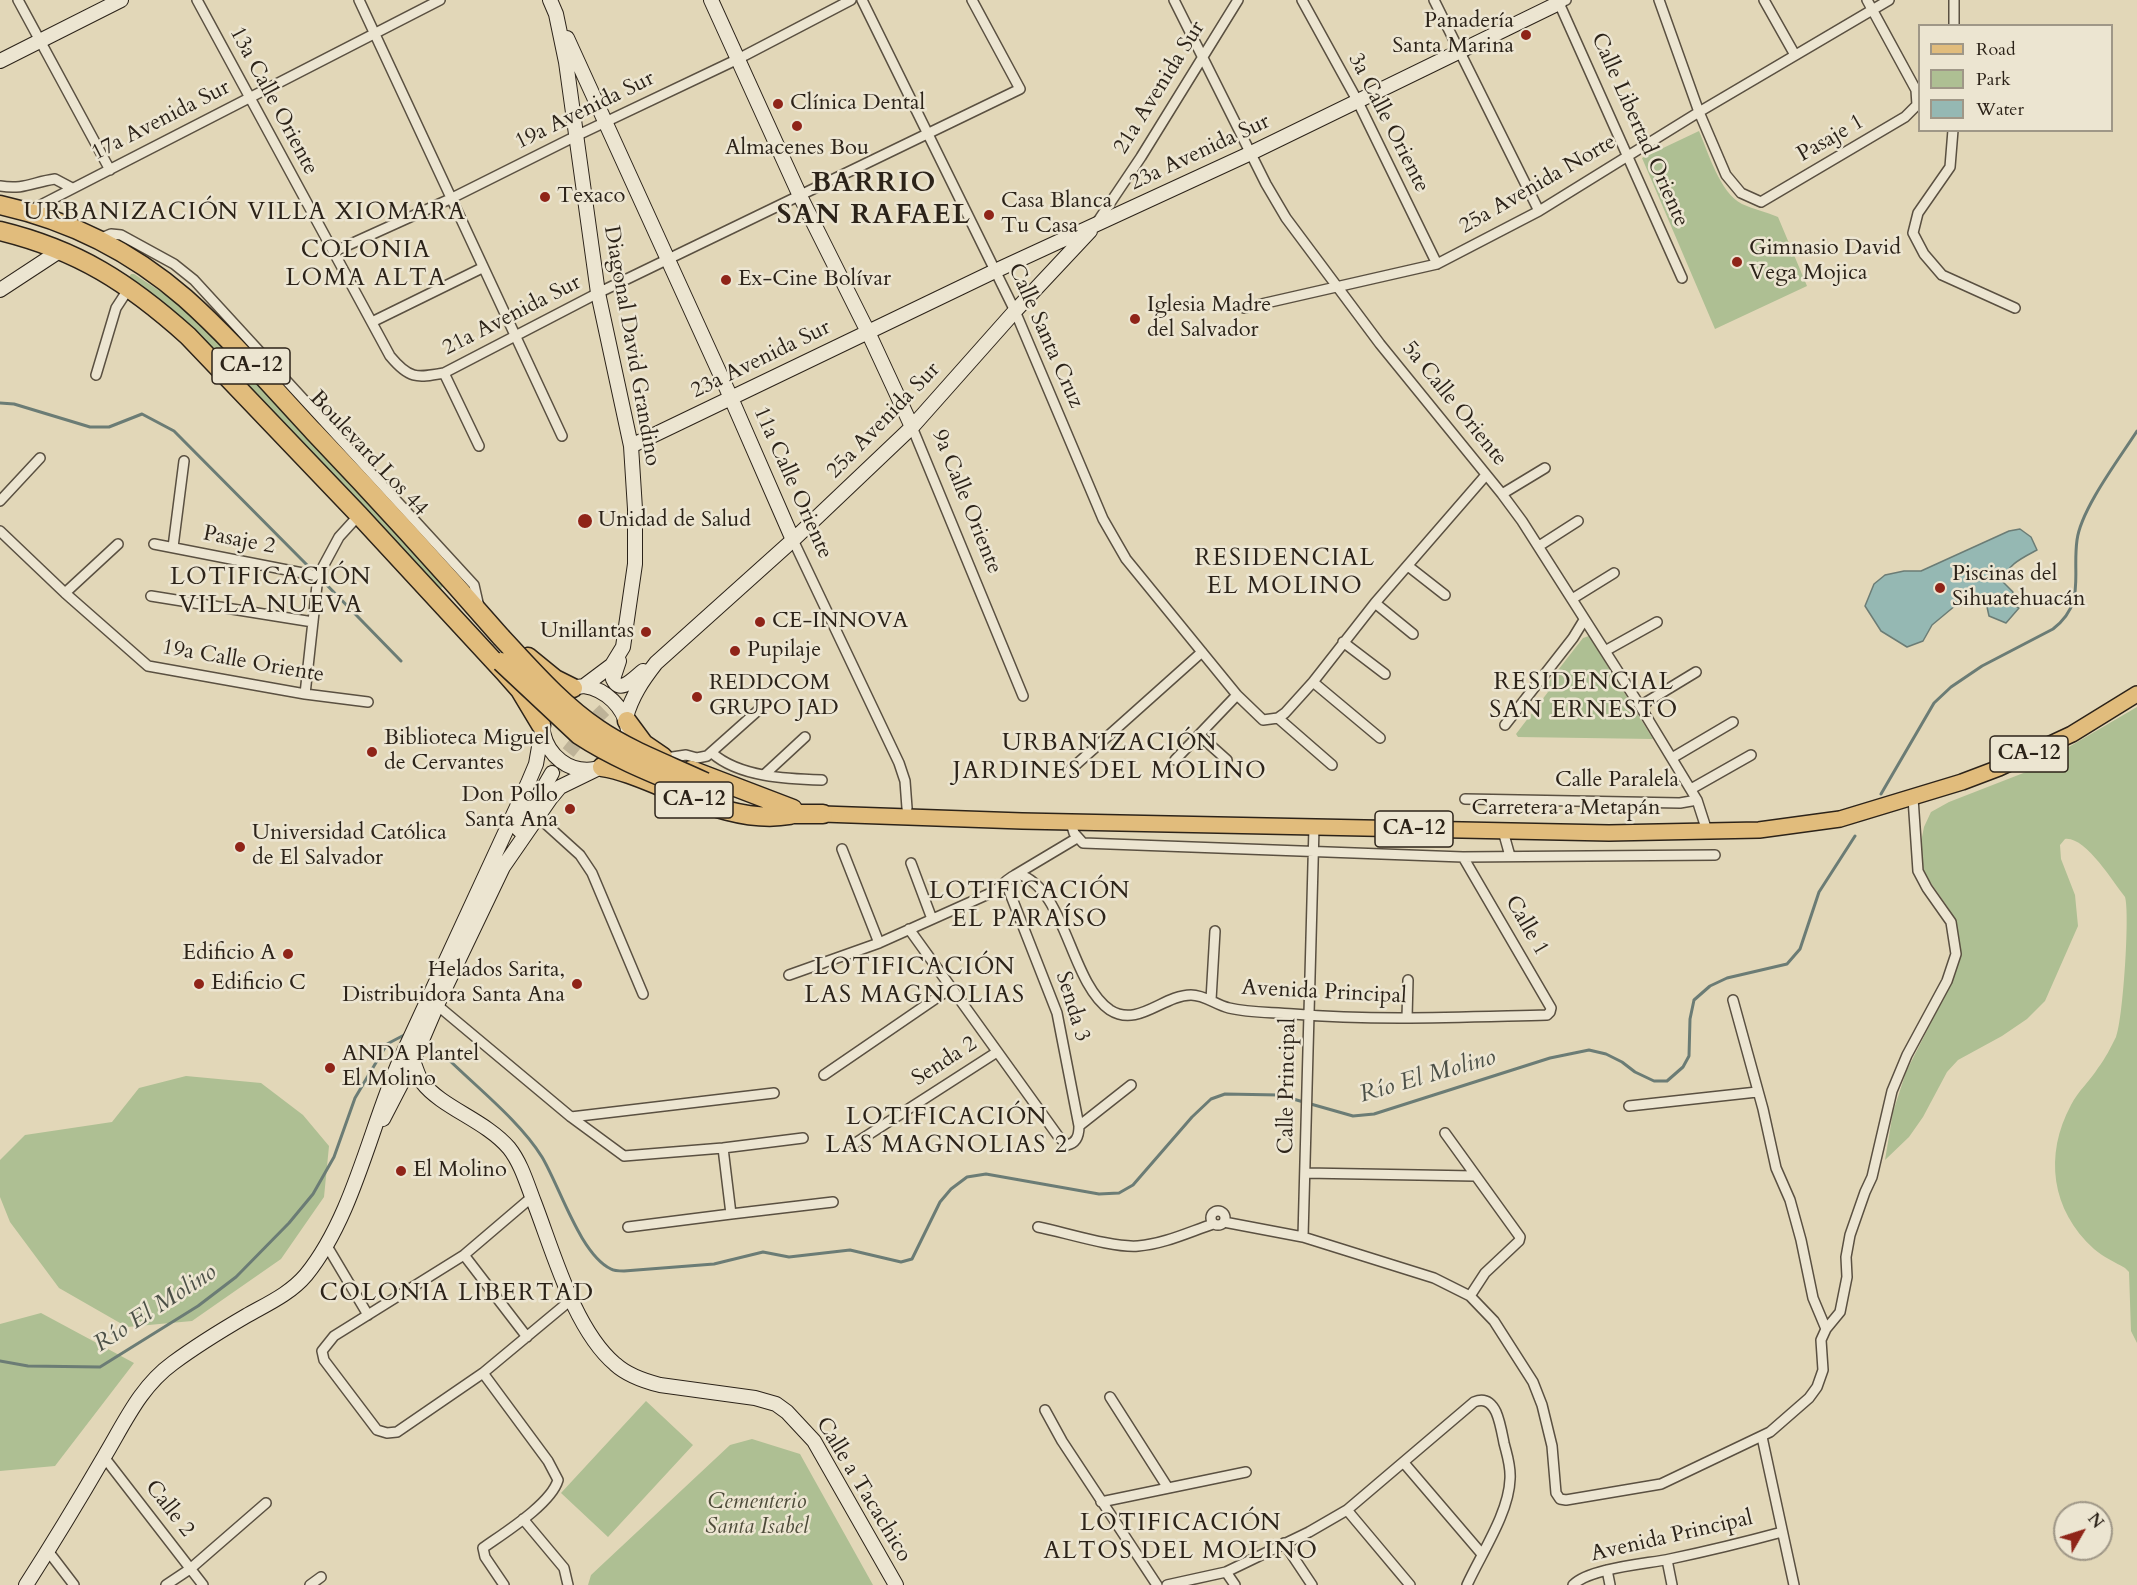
<!DOCTYPE html>
<html>
<head>
<meta charset="utf-8">
<style>
	body { margin:0 }
	#map { position:relative; width:2137px; height:1585px; overflow:hidden; background:#e2d7b8; font-family:Cardo,serif }
	canvas { display:block }
	.legend { position:absolute; left:1918px; top:24px; width:195px; height:108px; box-sizing:border-box; background:#ece5d1; border:2px solid #9f9787; margin:0; padding:8px 10px; list-style:none; font-size:18px; color:#2c2319 }
	.legend li { display:flex; align-items:center; gap:12px; height:30px }
	.legend b { width:30px; border:2px solid #9f9787 }
	.north { position:absolute; left:2053px; top:1501px; width:60px; height:60px; box-sizing:border-box; background:#ece5d1; border:2px solid #9f9787; border-radius:50%; rotate:51deg; font-size:16px; font-weight:700; line-height:24px; text-align:center; color:#2c2319 }
	.north::after { content:''; display:block; margin:auto; width:21px; height:27px; background:#8f2418; clip-path:polygon(50% 0,100% 100%,50% 72%,0 100%) }
</style>
</head>
<body>
<div id="map">
<canvas width="2137" height="1585"></canvas>
<ul class="legend">
<li><b style="height:8px;background:#e1bc7c"></b>Road</li>
<li><b style="height:16px;background:#aebf93"></b>Park</li>
<li><b style="height:16px;background:#95b8b3"></b>Water</li>
</ul>
<div class="north">N</div>
</div>
<script>
const g = document.querySelector('canvas').getContext('2d');
g.lineJoin = 'round';
function paint(path, color) {
  g.fillStyle = color;
  g.fill(path, 'evenodd');
}
function trace(path, color, width, dash) {
  g.strokeStyle = color;
  g.lineWidth = width;
  g.lineCap = dash ? 'butt' : 'round';
  g.setLineDash(dash || []);
  g.stroke(path);
}
function drawText(font, color, halo, rows, align = 'center') {
  g.font = font + ' Cardo,serif';
  g.lineWidth = 5;
  g.setLineDash([]);
  g.textBaseline = 'middle';
  g.strokeStyle = halo;
  g.fillStyle = color;
  for (const [text, x, y, turn = 0] of rows) {
    g.save();
    g.translate(x, y);
    g.rotate((+turn || 0) * Math.PI / 180);
    g.textAlign = isNaN(turn) ? turn : align;
    if (halo) g.strokeText(text, 0, 0);
    g.fillText(text, 0, 0);
    g.restore();
  }
}
paint(new Path2D(`
	M1699,131c9,21 21,62 43,73 11,5 24,8 36,13l29,69 -92,43 -73,-171z
	M131,274h3l59,39 252,270 -6,8 -311,-312z
	M1589,636l64,103 -135,-2 -2,-3 32,-42 -4,-4 39,-50z
	M2137,707v636l-6,-12 -2,-59 -4,-4c-10,-6 -22,-11 -31,-19 -43,-39 -50,-94 -23,-144 7,-14 19,-24 27,-37 7,-9 13,-21 18,-31 7,-16 14,-124 9,-140 -12,-15 -40,-61 -60,-58l-5,6 1,14 14,36 3,31 -33,75 -18,18 -25,17 -44,24 -11,12 -24,45 -14,20 -24,23 8,-48 13,-40 40,-79 11,-28 3,-17 -11,-39 -27,-39 -3,-18 5,-25 7,-15 18,-10 77,-30z
	M186,1076l75,7 42,32 26,31 -5,51 -43,62 -89,62 -65,6 -68,-39 -49,-66 -10,-25v-37l25,-25 87,-13 27,-34z
	M41,1313l93,50 -79,103 -55,5v-147z
	M646,1401l47,44 -85,92 -47,-44z
	M752,1439l48,15 73,131h-285l3,-10 139,-130z`), '#aebf93');
const water = new Path2D(`
	M2020,529l11,8 6,13c-15,8 -31,15 -34,32l10,10 -3,11 9,5 -13,15 -17,-7 -4,-18 -17,8 -12,-1 -24,20 -9,16 -16,6 -26,-16 -16,-25 9,-22 11,-9 19,-4h17l88,-40z`);
paint(water, '#95b8b3');
trace(water, '#6b7c75', 1.5);
trace(new Path2D(`
	M0,403l14,1 76,23h19l33,-13 32,17 139,140
	M320,578l81,83
	M1881,794l53,-91 17,-16 31,-21 71,-37c33,-26 19,-52 24,-89 4,-31 42,-81 60,-109
	M444,1055c31,31 76,66 98,102 18,30 38,97 69,112 3,2 9,2 13,2l90,-7 49,-12 26,5 61,-7 51,12 11,-3 28,-57 11,-13 16,-12 19,-3 113,20 20,-1 14,-8 59,-68 19,-18 14,-5 54,1 74,21 21,-2 176,-56 39,-8 17,4 16,8 13,10 19,9h13l16,-14 6,-11 1,-37 4,-19 16,-14 17,-8 60,-14 13,-15 19,-57 36,-56
	M0,1361l28,5 72,1 98,-61 38,-29 53,-54 24,-29 21,-37 21,-59 32,-54 21,-11`), '#6b7c75', 3);
trace(new Path2D(`
	M555,769l41,-51 31,-30`), '#beb398', 14, [14, 7]);
const street = new Path2D(`
	M18,0l92,170
	M197,0l193,356c19,23 26,22 54,17l154,-80 422,-204 -48,-89
	M359,0l203,436
	M862,0l153,311 88,208 23,40 111,136 26,25 15,-2 7,-5 28,-31 62,-79 111,-128
	M1174,0l92,184 20,34 94,126 122,150 20,27 118,185 57,94 10,31
	M1302,0l55,100 80,164
	M1434,0l105,211
	M1566,0l-7,3 123,275
	M1659,0l40,112 27,63 15,18 20,9 144,-85 12,-12 -1,-15 -49,-90
	M1764,0l31,55
	M1954,0v26
	M1953,130l-3,37 -32,46 -5,20 11,21 18,21 73,33
	M0,186c24,4 33,-4 55,-7l17,9
	M29,211l411,-211
	M1096,224l45,-67 97,-157
	M99,239l12,-5 10,1 53,29 20,16 280,305 5,22
	M333,252l117,-53 126,-63 162,-77 113,-59
	M1244,308l193,-44 102,-53 160,-99 190,-112
	M372,322l110,-54
	M444,373l35,73
	M96,375l20,-67 13,-20
	M912,427l111,269
	M1502,494l43,-26
	M0,501l40,-43
	M0,531l65,62 83,73 157,28 63,8
	M793,540l106,223 6,18 2,27
	M154,544l164,32
	M1539,546l39,-25
	M173,547l11,-86
	M1408,566l37,29
	M65,593l53,-49
	M151,596l162,26
	M1572,599l42,-26
	M1375,603l38,31
	M1343,642l42,32
	M1605,651l52,-29
	M1313,682l67,56
	M305,694l13,-118 21,-39 20,-22
	M1640,706l56,-34
	M1278,718l54,47
	M1505,725l68,-87 11,-18
	M1199,735l28,25
	M712,753c27,24 75,26 110,27
	M666,758l20,-3 11,3 10,-2 55,-49
	M1672,758l61,-36
	M1175,760l62,-65
	M1070,770l132,-118
	M765,774l40,-37
	M1691,789l60,-34
	M1465,799l215,4 17,-3
	M538,817l42,38 12,18 51,121
	M1071,823l3,10 9,10 380,14 252,-2
	M1503,831l7,25
	M842,849l37,94
	M911,863l21,56
	M1015,875l62,-37
	M909,929l149,207 9,9c10,-2 12,-10 12,-19l-22,-113 -51,-130
	M789,975l90,-32 114,-51c8,-5 16,-16 25,-18 48,14 52,109 92,136 28,18 53,-15 81,-15 14,0 25,10 38,13 21,5 43,4 64,6 84,7 169,3 254,1l3,-3 1,-4 -88,-151
	M1211,1000l4,-69
	M1733,1000l30,109 13,59 14,32 11,40 12,58 13,31
	M437,1005l134,112 53,39 99,-8 80,-10
	M1407,1018l1,-38
	M824,1075l127,-87
	M1629,1106l128,-14
	M571,1117l203,-24
	M1079,1126l52,-41
	M1445,1133l75,104 -1,4 -34,32 -15,23
	M854,1144l143,-92
	M723,1148l8,66 102,-12
	M1305,1173l170,3
	M532,1197l-68,58 -130,81 -12,15 2,9 53,70 10,3 10,-1 86,-59 89,-74
	M1211 1218a7 7 0 1 1 14 0a7 7 0 1 1-14 0Z
	M1224,1222l79,15 131,41 36,18 24,25 39,61 9,23 10,41 4,47 4,6 6,1 95,-16 109,-52 39,-34 8,-11 6,-17 -2,-30 5,-11 14,-17 7,-35 -1,-20 4,-22 15,-43 7,-15 20,-86 15,-36 40,-74 9,-27 -5,-32 -24,-34 -9,-17 -5,-73
	M628,1227l103,-13
	M1038,1227c26,5 75,21 100,19 26,-2 51,-14 75,-22
	M1303,1237l11,-410
	M327,1246l41,69
	M464,1255l63,82
	M483,1373l65,88 10,19c-7,24 -54,53 -75,68l2,9 19,28
	M1110,1397l58,91
	M1045,1410l17,31 95,144
	M1762,1437l32,148
	M104,1457l99,128
	M1404,1463l77,90
	M1101,1502l145,-30
	M1347,1510l63,75
	M523,1519l41,49 4,17
	M1284,1543l28,42
	M48,1551l26,34
	M1667,1560l5,25
	M1607,1570l3,15
	M1226,1572l9,13
	M166,1585l24,-16 76,-66
	M310,1585l11,-8
	M1167,1585l59,-13 83,-40 38,-22 127,-108c10,-4 17,0 22,10 4,9 6,21 8,31 3,12 7,23 6,36 -1,34 -29,75 -43,106
	M1573,1585c17,-17 73,-21 97,-26 38,-8 75,-17 112,-27`);
const secondary = new Path2D(`
	M550,0l6,14 10,48 32,231 33,153 4,63v55l-12,83 -11,18 -28,21
	M711,0l89,196 68,136 44,95
	M567,38l164,360 62,142
	M0,61l121,-61
	M0,290l61,-40
	M631,446l364,-175 256,-118 308,-150 -1,-3
	M619,661l-6,18c7,16 21,-1 30,-8
	M584,686c46,7 66,74 11,83 -54,9 -80,-76 -11,-83z
	M626,717c6,-21 16,-36 30,-54l137,-123 119,-113 103,-116 75,-80
	M519,830l33,-57
	M413,1061c3,7 5,15 9,21 20,26 63,38 87,66 12,15 18,36 25,54 19,49 40,127 81,162 12,11 29,17 45,21l95,13 21,6 11,8 27,29 82,144
	M383,1119l30,-58 24,-56 66,-138 47,-68 10,-12 39,-19
	M26,1585c27,-42 53,-85 78,-128 21,-35 36,-70 69,-94 23,-17 49,-33 73,-47 21,-12 44,-22 60,-41 47,-58 64,-147 94,-215l128,-277 8,-19 6,-34`);
const primary = new Path2D(`
	M823,814l199,7 587,12 150,-3 81,-11 122,-37 37,-14 73,-34 65,-40`);
const highway = new Path2D(`
	M0,205c68,15 132,47 185,93 46,41 87,89 129,134 64,67 126,135 187,205
	M0,231c78,19 129,52 188,105l171,179 145,157 16,18 21,35
	M528,657l27,22 18,9
	M627,721l17,23 19,13
	M602,767c19,3 36,10 53,17 42,17 88,39 135,31
	M691,770l102,39
	M780,814h43`);
trace(street, '#5a5041', 12);
trace(secondary, '#2c2319', 16);
trace(primary, '#2c2319', 18);
trace(highway, '#2c2319', 21);
trace(street, '#ece5d1', 9);
trace(secondary, '#ece5d1', 14);
trace(primary, '#e1bc7c', 15);
trace(highway, '#e1bc7c', 18);
const highwayBridge = new Path2D(`
	M501,637c30,32 60,67 97,92 32,22 71,36 107,53
	M501,662l78,73c38,25 81,41 124,59`);
trace(highwayBridge, '#2c2319', 21, []);
trace(highwayBridge, '#e1bc7c', 18);
for (const [x, y, r, color] of [
	[1526,35,6,"#8f2418"],
	[778,104,6,"#8f2418"],
	[797,126,6,"#8f2418"],
	[545,197,6,"#8f2418"],
	[989,215,6,"#8f2418"],
	[1737,262,6,"#8f2418"],
	[726,280,6,"#8f2418"],
	[1135,319,6,"#8f2418"],
	[585,521,8,"#8f2418"],
	[1940,588,6,"#8f2418"],
	[760,622,6,"#8f2418"],
	[646,632,6,"#8f2418"],
	[735,651,6,"#8f2418"],
	[697,697,6,"#8f2418"],
	[372,752,6,"#8f2418"],
	[570,809,6,"#8f2418"],
	[240,847,6,"#8f2418"],
	[288,954,6,"#8f2418"],
	[199,984,6,"#8f2418"],
	[577,984,6,"#8f2418"],
	[330,1068,6,"#8f2418"],
	[401,1171,6,"#8f2418"]
]) {
  const dot = new Path2D();
  dot.arc(x, y, r, 0, 2 * Math.PI);
  g.fillStyle = color;
  g.fill(dot);
  trace(dot, '#ece5d1', 2);
}
for (const [x, y, w] of [
	[251,366,78],
	[2029,754,78],
	[694,800,78],
	[1414,829,78]
]) {
  const box = new Path2D();
  box.roundRect(x - w / 2, y - 18, w, 36, 4.5);
  g.fillStyle = '#ece5d1';
  g.fill(box);
  trace(box, '#2c2319', 1.5);
}
drawText('bold 21px', '#2c2319', null, [
	["CA-12",251,366],
	["CA-12",2029,754],
	["CA-12",694,800],
	["CA-12",1414,829]
]);
drawText('22px', '#2c2319', '#ece5d1', [
	["Panadería",1514,22,"right"],
	["Santa Marina",1514,47,"right"],
	["Clínica Dental",790,104],
	["Almacenes Bou",797,149,"center"],
	["Texaco",557,197],
	["Casa Blanca",1001,202],
	["Tu Casa",1001,227],
	["Gimnasio David",1749,249],
	["Vega Mojica",1749,274],
	["Ex-Cine Bolívar",738,280],
	["Iglesia Madre",1147,306],
	["del Salvador",1147,331],
	["Unidad de Salud",598,521],
	["Piscinas del",1952,575],
	["Sihuatehuacán",1952,600],
	["CE-INNOVA",772,622],
	["Unillantas",634,632,"right"],
	["Pupilaje",747,651],
	["REDDCOM",709,684],
	["GRUPO JAD",709,709],
	["Biblioteca Miguel",384,739],
	["de Cervantes",384,764],
	["Don Pollo",558,796,"right"],
	["Santa Ana",558,821,"right"],
	["Universidad Católica",252,834],
	["de El Salvador",252,859],
	["Edificio A",276,954,"right"],
	["Helados Sarita,",565,971,"right"],
	["Distribuidora Santa Ana",565,996,"right"],
	["Edificio C",211,984],
	["ANDA Plantel",342,1055],
	["El Molino",342,1080],
	["El Molino",413,1171]
], 'left');
drawText('22px', '#2c2319', '#ece5d1', [
	["21a Avenida Sur",1160,88,-58],
	["13a Calle Oriente",273,101,62],
	["19a Avenida Sur",585,111,-26],
	["17a Avenida Sur",161,121,-27],
	["3a Calle Oriente",1388,123,63],
	["Calle Libertad Oriente",1639,130,66],
	["Pasaje 1",1831,139,-30],
	["23a Avenida Sur",1200,153,-25],
	["25a Avenida Norte",1538,185,-30],
	["21a Avenida Sur",512,316,-27],
	["Calle Santa Cruz",1045,336,66],
	["Diagonal David Grandino",631,346,80],
	["23a Avenida Sur",761,360,-26],
	["5a Calle Oriente",1454,404,51],
	["25a Avenida Sur",884,421,-46],
	["Boulevard Los 44",368,454,47],
	["11a Calle Oriente",792,483,66],
	["9a Calle Oriente",966,502,68],
	["Pasaje 2",239,541,11],
	["19a Calle Oriente",243,662,10],
	["Calle Paralela",1617,781],
	["Carretera a Metapán",1566,809],
	["Calle 1",1526,926,60],
	["Avenida Principal",1324,993,3],
	["Senda 3",1072,1007,73],
	["Senda 2",945,1062,-33],
	["Calle Principal",1288,1086,-89],
	["Calle a Tacachico",863,1490,59],
	["Calle 2",169,1509,52],
	["Avenida Principal",1672,1537,-13]
]);
drawText('italic 22px', '#4c4a38', '#ece5d1', [
	["Cementerio",757,1503],
	["Santa Isabel",757,1528]
]);
g.letterSpacing = '1.5px';
drawText('24px', '#2c2319', '#ece5d1', [
	["URBANIZACIÓN VILLA XIOMARA",245,213],
	["COLONIA",366,251],
	["LOMA ALTA",366,279],
	["RESIDENCIAL",1285,559],
	["EL MOLINO",1285,587],
	["LOTIFICACIÓN",271,578],
	["VILLA NUEVA",271,606],
	["RESIDENCIAL",1584,683],
	["SAN ERNESTO",1584,711],
	["URBANIZACIÓN",1110,744],
	["JARDINES DEL MOLINO",1110,772],
	["LOTIFICACIÓN",1030,892],
	["EL PARAÍSO",1030,920],
	["LOTIFICACIÓN",915,968],
	["LAS MAGNOLIAS",915,996],
	["LOTIFICACIÓN",947,1118],
	["LAS MAGNOLIAS 2",947,1146],
	["COLONIA LIBERTAD",457,1294],
	["LOTIFICACIÓN",1181,1524],
	["ALTOS DEL MOLINO",1181,1552]
]);
g.letterSpacing = '0px';
drawText('italic 24px', '#4c5047', '#ece5d1', [
	["Río El Molino",1428,1077,-16],
	["Río El Molino",156,1309,-33]
]);
g.letterSpacing = '1.5px';
drawText('bold 28px', '#2c2319', '#ece5d1', [
	["BARRIO",874,185],
	["SAN RAFAEL",874,217]
]);
g.letterSpacing = '0px';
</script>
</body>
</html>
